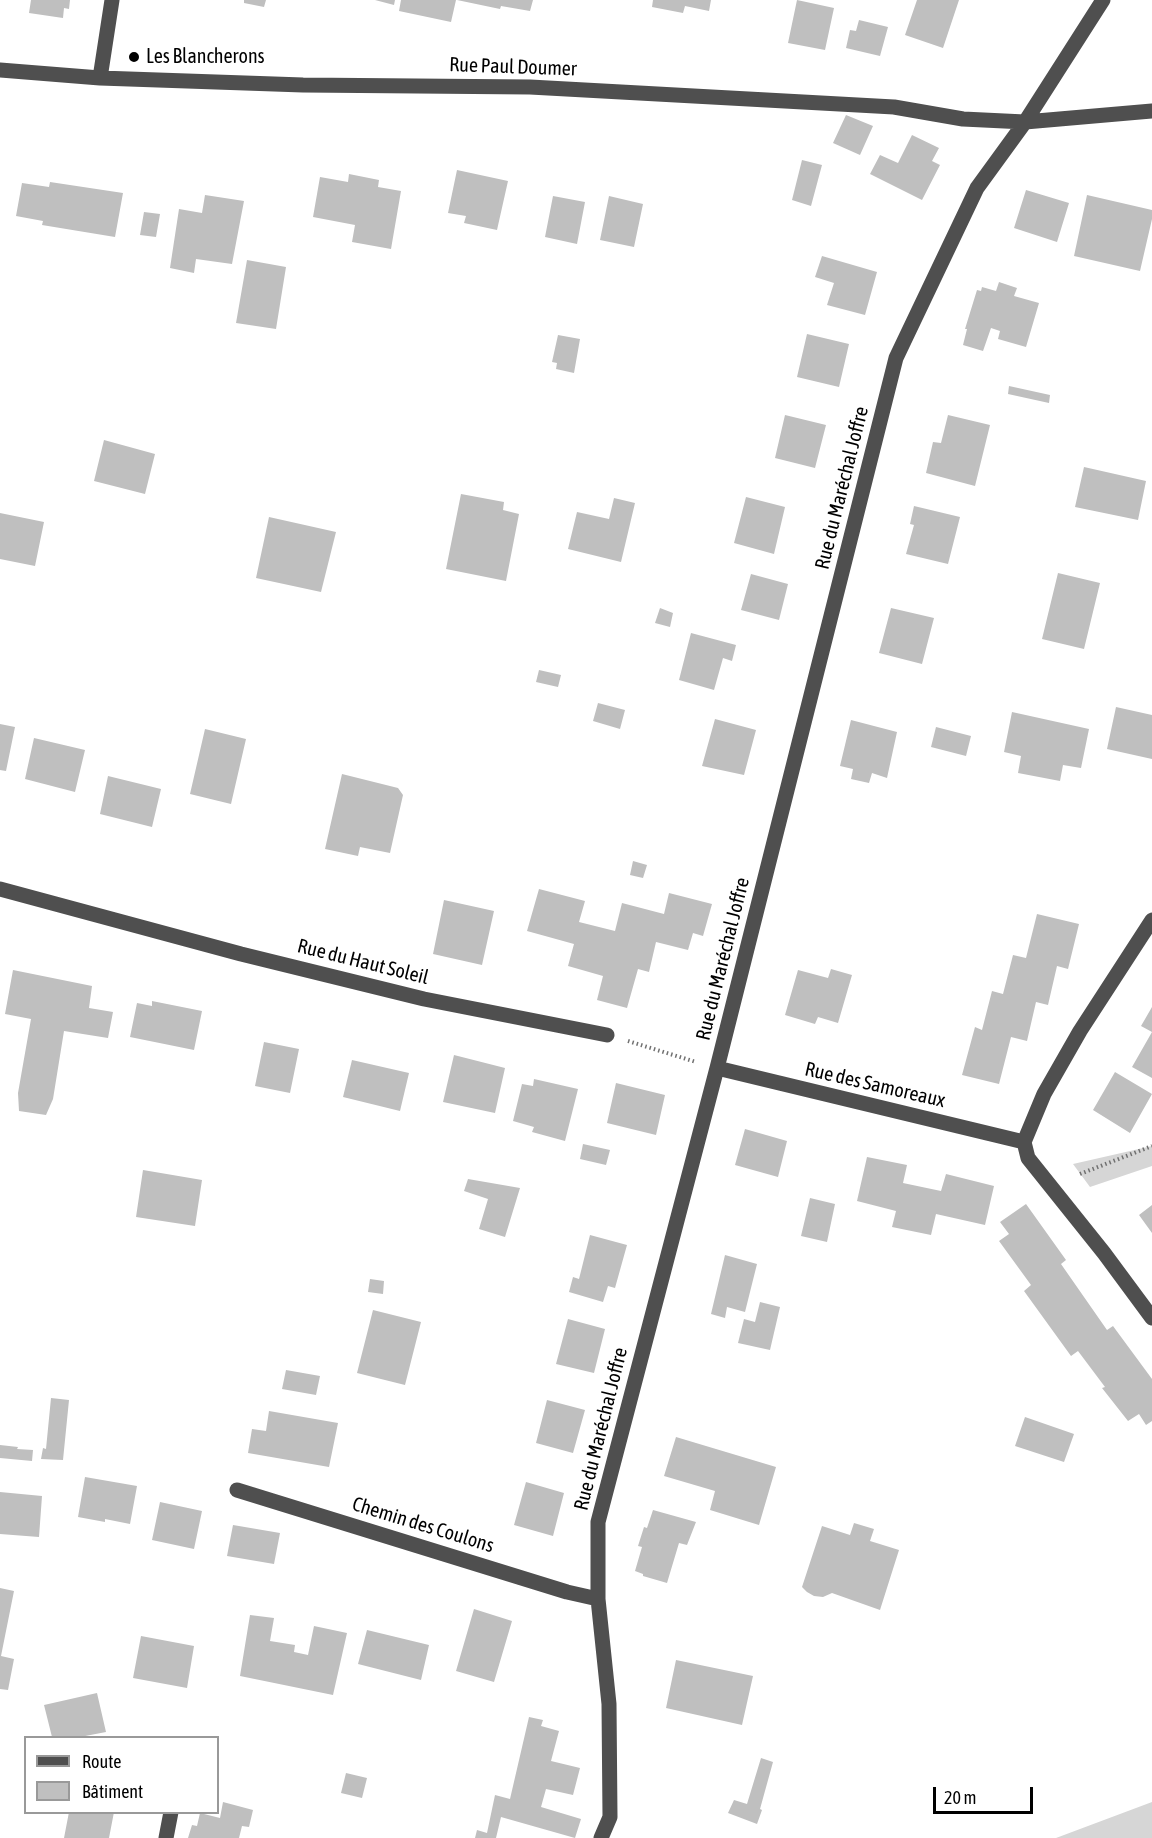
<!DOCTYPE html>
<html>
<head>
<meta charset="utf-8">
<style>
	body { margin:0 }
	#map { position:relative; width:1152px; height:1838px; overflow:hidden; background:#fff; font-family:"Asap Condensed",sans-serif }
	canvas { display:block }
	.legend { position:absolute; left:24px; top:1736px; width:195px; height:78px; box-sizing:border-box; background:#fff; border:2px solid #999; margin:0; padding:8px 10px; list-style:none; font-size:18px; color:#000 }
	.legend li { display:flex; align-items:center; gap:12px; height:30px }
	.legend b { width:30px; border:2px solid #999 }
	.scale { position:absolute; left:933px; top:1787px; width:100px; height:27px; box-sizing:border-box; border:3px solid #000; border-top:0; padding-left:8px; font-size:18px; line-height:21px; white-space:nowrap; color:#000; -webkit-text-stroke:4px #fff; paint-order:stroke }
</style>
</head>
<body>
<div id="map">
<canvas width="1152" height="1838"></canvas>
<ul class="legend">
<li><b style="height:8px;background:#4f4f4f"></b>Route</li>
<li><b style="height:16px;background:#bfbfbf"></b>Bâtiment</li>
</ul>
<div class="scale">20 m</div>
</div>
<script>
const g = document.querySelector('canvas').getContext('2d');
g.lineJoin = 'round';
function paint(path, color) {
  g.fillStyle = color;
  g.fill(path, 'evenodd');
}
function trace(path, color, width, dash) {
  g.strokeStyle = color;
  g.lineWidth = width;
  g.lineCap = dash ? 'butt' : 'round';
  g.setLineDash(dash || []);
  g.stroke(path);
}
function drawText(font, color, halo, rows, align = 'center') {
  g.font = font + ' "Asap Condensed",sans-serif';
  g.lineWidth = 4.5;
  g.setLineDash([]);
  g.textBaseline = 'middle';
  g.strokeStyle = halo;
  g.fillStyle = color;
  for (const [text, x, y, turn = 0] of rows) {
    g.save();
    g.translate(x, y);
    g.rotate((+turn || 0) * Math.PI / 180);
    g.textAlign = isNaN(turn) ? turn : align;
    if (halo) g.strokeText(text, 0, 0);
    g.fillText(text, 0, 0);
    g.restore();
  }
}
paint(new Path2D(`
	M1152,1146v20l-62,21 -17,-23z
	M1152,1802v36h-96z`), '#d6d6d6');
paint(new Path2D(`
	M31,0h39l-1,9 -5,-1 -1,10 -34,-5z
	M244,0h22l-2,7 -20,-4z
	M375,0h20l-1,5z
	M401,0h55l-5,22 -52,-11z
	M457,0h76l-3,11 -29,-5 -1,3z
	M653,0h58l-2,11 -24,-5 -2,7 -31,-6z
	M797,0l37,8 -9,42 -37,-7z
	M917,0h42l-16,48 -38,-13z
	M859,20l29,7 -8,29 -34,-8 4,-18 6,1z
	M846,115l27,11 -13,29 -27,-12z
	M912,135l27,13 -7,13 8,4 -18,35 -52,-26 10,-19 18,8z
	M802,160l20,5 -11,41 -19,-6z
	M457,170l51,11 -11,49 -33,-7 2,-7 -18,-3z
	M349,174l30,6 -1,7 23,4 -10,58 -39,-7 3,-17 -42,-8 7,-40 28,5z
	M50,182l73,11 -8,44 -73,-12 1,-4 -27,-5 6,-33 27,4z
	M1026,190l43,13 -12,39 -43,-14z
	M205,195l39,6 -12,63 -36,-5 -2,14 -24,-5 9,-59 23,4z
	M1087,195l65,15v9l-12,52 -66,-15z
	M553,196l32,6 -8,42 -32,-7z
	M609,196l34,8 -9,43 -34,-7z
	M144,212l16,2 -4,23 -16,-2z
	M822,256l55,16 -12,43 -38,-10 7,-22 -19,-6z
	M247,260l39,7 -10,62 -40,-6z
	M999,282l18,6 -3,8 25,7 -13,44 -28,-8 2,-8 -9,-3 -8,23 -20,-6 4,-16h-2l12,-39 4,1 1,-4 14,4z
	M807,334l42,10 -10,43 -42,-10z
	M558,335l22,4 -6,34 -18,-4 1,-6 -5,-1z
	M1009,386l41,9 -1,8 -41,-9z
	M785,415l41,10 -11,43 -40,-10z
	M948,415l42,10 -15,61 -49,-13 7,-31 8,1z
	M104,440l51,14 -10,40 -51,-13z
	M1084,467l62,14 -8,39 -63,-13z
	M461,494l43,8 -1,8 16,4 -13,67 -60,-12z
	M746,497l39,10 -11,47 -40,-11z
	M614,498l21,5 -14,59 -53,-13 9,-37 32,7z
	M914,506l46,11 -12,47 -42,-10 8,-29 -4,-1z
	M0,513l44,9 -9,44 -35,-7z
	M269,517l67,15 -15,60 -65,-14z
	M1058,573l42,10 -16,66 -42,-10z
	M751,574l37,10 -9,36 -38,-10z
	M660,608l13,5 -3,14 -15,-4z
	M891,608l43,10 -12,46 -43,-11z
	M691,633l45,12 -4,16 -9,-3 -9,32 -35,-10z
	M539,670l22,5 -3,12 -22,-5z
	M598,703l27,7 -5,19 -27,-8z
	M1116,707l36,8v44l-45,-10z
	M1012,712l77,17 -8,39 -18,-3 -3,16 -42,-8 3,-17 -17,-4z
	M715,719l41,11 -12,45 -42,-9z
	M851,720l46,12 -10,46 -15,-5 -3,10 -18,-4 2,-10 -13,-3z
	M0,724l15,3 -9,44 -6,-1z
	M936,727l35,9 -5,20 -35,-9z
	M205,729l41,10 -15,65 -41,-10z
	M34,738l51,12 -10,42 -50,-13z
	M342,774l56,14 5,7 -13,58 -30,-6 -2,9 -33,-7z
	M108,776l53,13 -9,38 -52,-13z
	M633,861l14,4 -4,13 -13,-3z
	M539,889l46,12 -6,21 36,9 7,-28 42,11 5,-21 43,11 -9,32 -10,-3 -5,17 -32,-8 -7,30 -11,-3 -11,39 -30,-8 6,-24 -35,-10 6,-22 -47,-13z
	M444,900l50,11 -12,54 -49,-11z
	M1037,914l42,10 -11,45 -11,-3 -9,39 -12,-3 -9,39 -16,-4 -12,47 -37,-9 13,-48 7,3 10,-39 11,3 10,-39 13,3z
	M831,969l21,6 -14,48 -20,-6 -3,7 -30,-9 13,-45 30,8z
	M13,970l79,16 -3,22 24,4 -5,26 -44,-7 -11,68 -7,16 -27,-4 -1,-18 13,-74 -26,-5z
	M152,1001l50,10 -8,39 -64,-13 7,-34 15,3z
	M1152,1007v25l-11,-6z
	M1152,1032v46l-20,-11z
	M264,1042l35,7 -9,44 -35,-7z
	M454,1055l51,13 -10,45 -52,-11z
	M352,1060l57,13 -9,38 -57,-14z
	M1115,1072l37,22 -22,39 -37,-23z
	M534,1079l44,10 -13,52 -33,-9 2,-5 -21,-6 9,-37 11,2z
	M616,1083l49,12 -9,40 -49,-12z
	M745,1129l42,12 -9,36 -43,-12z
	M583,1144l27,6 -4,15 -26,-6z
	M867,1157l40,8 -4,18 38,8 5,-17 48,12 -9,39 -49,-11 -5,21 -39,-8 4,-16 -39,-10z
	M143,1170l59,10 -7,46 -59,-9z
	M468,1179l52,9 -15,49 -26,-8 9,-30 -24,-8z
	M810,1198l25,6 -8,38 -26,-6z
	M1026,1204l40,56 -5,4 46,66 6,-4 39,53v42l-6,4 -7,-11 -11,7 -26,-33 3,-1 -27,-36 -7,5 -47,-65 7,-6 -32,-44 10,-7 -9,-12z
	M1152,1205v28l-13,-18z
	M590,1235l37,10 -12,43 -7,-2 -5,16 -34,-10 4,-15 6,2z
	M725,1255l32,9 -12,48 -18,-5 -2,11 -14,-4z
	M370,1279l14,2 -1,13 -15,-2z
	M760,1302l20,5 -10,43 -32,-7 6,-24 11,3z
	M373,1310l48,12 -16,63 -48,-12z
	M568,1319l37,10 -11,44 -38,-9z
	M286,1370l34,6 -4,19 -34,-6z
	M51,1398l18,2 -6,60 -22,-1 2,-11 3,1z
	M547,1400l38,10 -12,43 -37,-10z
	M269,1411l69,12 -9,44 -81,-14 4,-24 14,2z
	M1025,1417l49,17 -10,28 -49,-16z
	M676,1437l100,30 -17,58 -49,-15 5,-19 -51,-15z
	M0,1445l18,2 -1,2 16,1 -1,11 -32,-3z
	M85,1477l52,9 -7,38 -25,-5v3l-27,-5z
	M526,1482l38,11 -11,43 -39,-11z
	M0,1492l42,4 -3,41 -39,-3z
	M160,1502l42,9 -8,38 -42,-9z
	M653,1510l43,12 -9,23 -8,-2 -12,40 -24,-7v-2l-8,-3 7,-24 -4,-1 6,-19 3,1z
	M854,1523l20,6 -4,12 29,9 -19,60 -48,-17 -9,4 -9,-1 -7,-4 -5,-5 20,-61 28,9z
	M233,1525l47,8 -6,31 -47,-8z
	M0,1588l14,3 -13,65 13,3 -6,31 -8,-1z
	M474,1609l38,12 -18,61 -38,-11z
	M250,1615l24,3 -4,23 25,4 -1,7 14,3 6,-29 33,7 -14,62 -93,-19z
	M367,1630l62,15 -8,35 -63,-16z
	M141,1636l53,10 -7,42 -54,-10z
	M676,1660l77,16 -11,49 -76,-17z
	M97,1693l9,39 -26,5h-28l-8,-32z
	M529,1717l14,3 -2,6 18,5 -8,30 29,7 -7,27 -27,-6 -5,18 40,12 -6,19 -74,-21 -5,21h-21l2,-8 10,3 8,-38 15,4z
	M761,1758l12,4 -13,47 2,1 -5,14 -29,-11 6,-13 13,4z
	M346,1773l21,5 -5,20 -21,-5z
	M223,1802l30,8 -4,17 -7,-1 -3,12h-51l4,-13 5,1 3,-13 20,5z
	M69,1812h45l-5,26h-45z`), '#bfbfbf');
trace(new Path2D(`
	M628,1041l68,21
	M1080,1174l72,-28`), '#717171', 4, [1.5, 3]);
trace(new Path2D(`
	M0,70l100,8 203,7 227,2 364,20 69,12 62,3 127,-11
	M100,78l12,-78
	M0,889l241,65 183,45 183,36
	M1152,920l-72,111 -36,63 -20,48 4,16 76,95 48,65
	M717,1068l307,74
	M237,1490l330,102 31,7
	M166,1838l5,-26
	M601,1838l9,-21 -1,-113 -11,-105v-77l119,-454 179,-710 81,-170 48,-66 78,-122`), '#4f4f4f', 15);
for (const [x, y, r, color] of [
	[134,57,6,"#000"]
]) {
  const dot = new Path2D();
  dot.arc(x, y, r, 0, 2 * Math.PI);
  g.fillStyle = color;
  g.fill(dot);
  trace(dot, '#fff', 2);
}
drawText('20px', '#000', '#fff', [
	["Les Blancherons",146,57]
], 'left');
drawText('20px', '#000', '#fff', [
	["Rue Paul Doumer",513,67,2],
	["Rue du Maréchal Joffre",842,488,-76],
	["Rue du Maréchal Joffre",723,959,-76],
	["Rue du Haut Soleil",363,962,14],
	["Rue des Samoreaux",875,1085,13],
	["Rue du Maréchal Joffre",601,1429,-76],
	["Chemin des Coulons",423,1525,17]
]);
</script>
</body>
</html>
